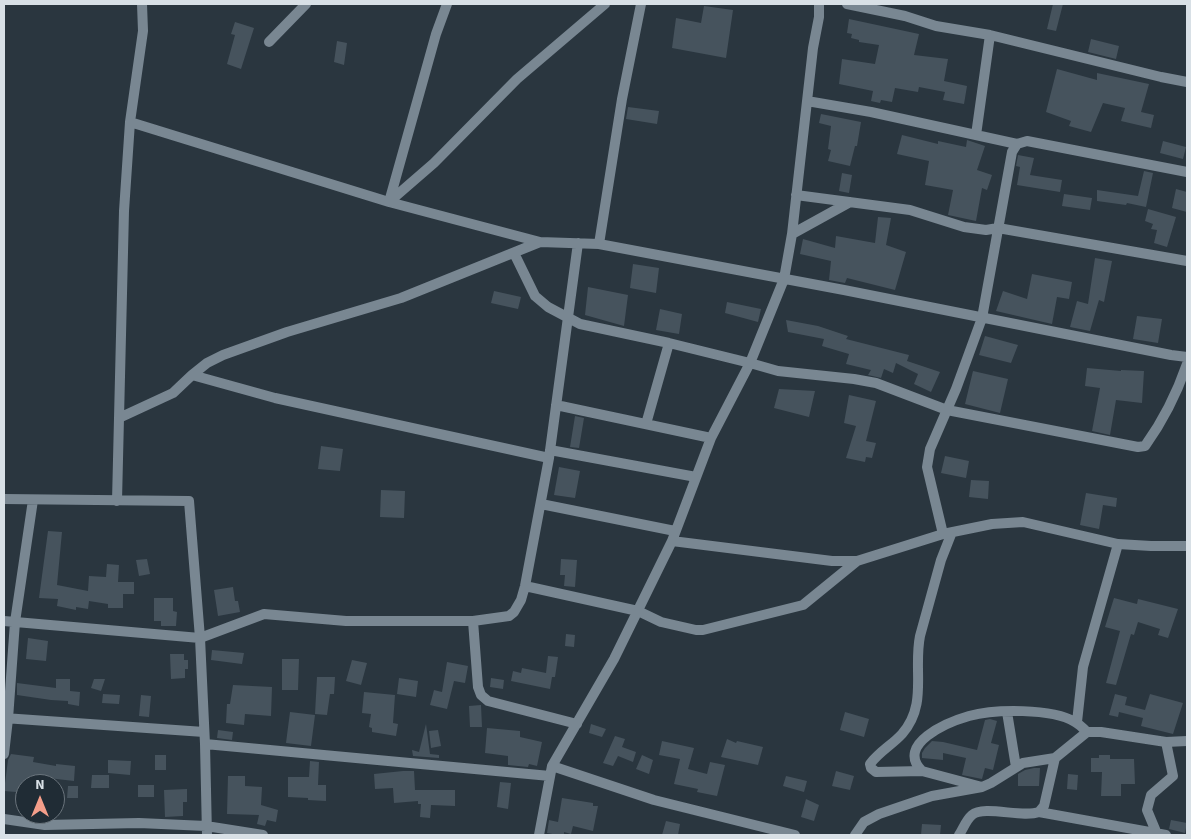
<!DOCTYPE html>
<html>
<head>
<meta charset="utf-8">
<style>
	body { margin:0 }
	#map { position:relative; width:1191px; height:839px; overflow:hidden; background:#2a363f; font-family:"Source Sans 3",sans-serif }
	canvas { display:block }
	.frame { position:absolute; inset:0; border:5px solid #d8e0e6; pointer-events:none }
	.north { position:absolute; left:15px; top:774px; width:50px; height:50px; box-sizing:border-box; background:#202c35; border:1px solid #6a747c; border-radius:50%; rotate:0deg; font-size:14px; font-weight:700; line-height:20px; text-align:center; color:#d8e0e6 }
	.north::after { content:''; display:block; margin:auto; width:18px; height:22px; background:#f49e8a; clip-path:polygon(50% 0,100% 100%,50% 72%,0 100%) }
</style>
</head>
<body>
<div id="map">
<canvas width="1191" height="839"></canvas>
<div class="frame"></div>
<div class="north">N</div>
</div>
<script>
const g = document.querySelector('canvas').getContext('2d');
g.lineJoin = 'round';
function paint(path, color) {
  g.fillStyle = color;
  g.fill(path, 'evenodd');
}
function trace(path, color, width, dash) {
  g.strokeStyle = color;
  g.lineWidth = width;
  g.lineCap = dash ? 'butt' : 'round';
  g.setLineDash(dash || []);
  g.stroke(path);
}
paint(new Path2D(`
	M1053,4h10l-7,27 -9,-2z
	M704,6l29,4 -7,48 -54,-10 4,-30 25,5z
	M849,19l70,15 -5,21 34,4 -4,22 23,5 -3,18 -21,-4 2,-8 -26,-5 -1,5 -23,-4 -3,14 -11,-2 -1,3 -9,-2 2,-10 -34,-7 3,-25 33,5 4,-19 -20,-3v-2l-8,-2 1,-4 -5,-1z
	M235,22l19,6 -13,41 -14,-5 8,-29 -4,-1z
	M1091,39l28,7 -3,13 -28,-7z
	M337,41l10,2 -3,22 -10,-3z
	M1057,69l40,11v-7l52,11 -8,28 13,3 -3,13 -30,-7 4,-13 -22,-5 -12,29 -22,-6 2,-5 -25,-9z
	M628,107l31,4 -2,13 -31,-5z
	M821,114l40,8 -4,24h-2l-5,20 -22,-5 3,-11 -3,-1 3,-23 -12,-3z
	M902,135l36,9v-3l28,6 1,-7 18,6 -8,24 15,5 -5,15 -5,-2 -6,33 -28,-6 5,-25 -28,-5 4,-24 -32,-7z
	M1163,141l23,6 -3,12 -23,-6z
	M1018,155l16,3 -4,17 32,5 -2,12 -43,-7 3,-18 -4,-1z
	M1144,171l9,2 -7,34 -19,-4 -1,2 -29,-4v-11l41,6z
	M842,173l10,2 -3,18 -10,-2z
	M1176,189l11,3v20l-15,-4z
	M1064,194l28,4 -2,12 -28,-4z
	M1148,209l28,8 -9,30 -13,-4 3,-13 -6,-1 2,-5 -8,-3z
	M878,217l13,1 -5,27 20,7 -11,38 -48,-12 -2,5 -16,-3 2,-19 -31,-7 3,-15 32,9 1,-12 39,7z
	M1095,258l17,3 -8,41 -5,-2 -9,31 -20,-4 7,-26 11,3z
	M633,264l26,4 -3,25 -26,-5z
	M1032,274l40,8 -3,17 -12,-2 -5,27 -56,-13 7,-20 24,8z
	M588,287l40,8 -4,31 -39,-11z
	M494,291l27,6 -3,12 -27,-6z
	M727,302l34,7 -3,13 -33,-9z
	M660,309l22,5 -3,20 -23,-4z
	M1137,316l25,3 -4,24 -25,-4z
	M786,320l32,6 30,10 -2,3 63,16 -2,6 33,11 -9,20 -17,-8 4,-10 -22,-11 -3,10 -9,-4 -3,9 -13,-3 3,-5 -25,-6 3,-10 -27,-8 2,-7 -36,-7z
	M985,336l33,9 -7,18 -32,-8z
	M1087,368l34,3v-1l23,1 -2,32 -26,-3 -6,35 -18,-4 8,-43 -15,-2z
	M973,371l35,8 -8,34 -35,-9z
	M779,389l36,2 -6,26 -35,-9z
	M849,395l27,6 -10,40 10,2 -4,15 -6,-1 -1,5 -19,-4 10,-32 -12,-3z
	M575,416l9,2 -5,30 -9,-1z
	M321,446l22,3 -3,22 -22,-2z
	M945,456l24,5 -3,17 -25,-5z
	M559,467l21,4 -5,27 -21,-3z
	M971,480l18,1 -1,18 -19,-2z
	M381,490l24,1 -1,27 -24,-1z
	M1086,493l31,5 -1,9 -13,-2 -4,24 -19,-4z
	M48,531l14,1 -5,53 31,6 1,-15 17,1 1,-13 12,1 -1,17h16v12h-11v14h-15v-4l-19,-3 -1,8 -12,-2v3l-19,-4 1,-7 -19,-1z
	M147,559l3,15 -11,2 -3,-16z
	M561,559l16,1 -2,27 -11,-1 1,-11h-5z
	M233,587l2,14h3l2,11 -22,4 -4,-26z
	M154,598h19v13l4,1 -1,14h-15v-5h-7z
	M1114,598l23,6 1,-5 40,10 -10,29 -10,-3 2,-6 -22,-7 -4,13 -3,-1 -15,51 -10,-2 14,-52 -15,-4z
	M566,634l9,1 -1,12 -9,-1z
	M28,638l20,3 -2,20 -20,-2z
	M212,650l32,3 -2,11 -31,-4z
	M170,654h14v6h4v9h-3v9l-14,1z
	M548,656l10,1 -3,20h-3l-2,12 -39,-8 2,-10 8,2 1,-5 24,5z
	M282,659h17l-1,31h-16z
	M352,660l15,3 -6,22 -15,-4z
	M447,662l21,4 -3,17 -11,-2 -7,28 -17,-4 4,-15 8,2z
	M317,677h18l-1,17h-4l-3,21 -12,-1z
	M399,678l19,3 -2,16 -19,-3z
	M491,678l13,2 -1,9 -13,-2z
	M56,679h14v12l10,1 -1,14 -11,-2v-3l-17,-1 -34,-5v-12l39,5z
	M94,679h11l-4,12 -10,-3z
	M233,685l39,2 -1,29 -26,-2 -1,11 -18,-2 1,-19h3z
	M364,692l31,3 -2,28 5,1 -2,12 -24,-4v-4l-3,-1 2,-13 -9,-1z
	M103,694l17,1 -1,9 -17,-1z
	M1115,694l12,3 -2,8 20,5 5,-16 33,9 -10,31 -32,-8 2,-8 -24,-6 -1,5 -9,-2z
	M141,695l10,1 -2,21 -10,-1z
	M481,705l1,22h-12l-1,-21z
	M290,712l25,3 -4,31 -25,-3z
	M845,712l24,7 -5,18 -24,-7z
	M990,719l7,2 -6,22 8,2 -6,25 -8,-2 -3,11 -20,-4 4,-17 -23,-5v7l-21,-2v-5l3,-5 7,-7 11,1 34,8 8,-30z
	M426,724l4,30 9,1v3l-26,-2 -1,-6 7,2z
	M591,724l15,5 -4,8 -13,-4z
	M487,728l33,3v6l22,5 -5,24 -8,-2 -1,3 -20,-2v-9l-23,-3z
	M218,730l15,2 -1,8 -15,-2z
	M438,730l3,16 -10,2 -2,-17z
	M615,736l10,3 -3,8 14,5 -3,10 -15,-6 -5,10 -10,-3z
	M727,739l9,4 1,-2 26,6 -5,18 -37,-8z
	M662,741l32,7 -6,21 19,5 3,-12 15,3 -8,31 -20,-4 1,-3 -24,-5 6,-25 -21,-4z
	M11,754l23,3 -1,5 23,4v-2l19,2 -1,15 -26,-3 -5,1 -1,5h-17v16l-10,-2 1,-6 -12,-1 4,-31z
	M155,755h11v15h-11z
	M642,755l11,5 -4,14 -13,-5z
	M1099,755h11v4h24l1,25h-14v12h-20l1,-24h-11v-14h8z
	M108,760l23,1 -1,14 -22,-2z
	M310,761l9,1 -1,23h8v16l-18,-1v-2l-20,-1v-20h21z
	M1034,768h6l-1,18h-21v-12l7,-4z
	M403,771h11l1,19h40v16l-24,-1 -1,13 -10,-1 1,-13h-3v-3l-24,2 -1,-15 -18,1 -1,-15z
	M836,771l18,5 -4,14 -18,-4z
	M1068,774l10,1 -1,15 -10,-1z
	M92,775h17v13h-18z
	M228,776h17v10l17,1 -1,18 17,5 -2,12 -9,-2 -2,6 -8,-2 2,-9 -32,-1z
	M786,776l21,5 -3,11 -21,-6z
	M500,782l11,1 -3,26 -11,-2z
	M138,785h16v12h-16z
	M68,786h10v12h-11z
	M187,789v13h-4v14l-18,1 -1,-27z
	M562,798l31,5v3h5l-5,25 -20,-5 -2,8 -7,-2v3h-6l-11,-2 2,-13 9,2z
	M806,799l13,6 -5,16 -13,-4z
	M1171,820l16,3 -2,10 -16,-4z
	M666,821l14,3 -2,11h-16z
	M922,824l19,1 -1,10h-19z`), '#46535d');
trace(new Path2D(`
	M847,4l58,12 31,10 54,9 171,42 26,5
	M269,42l37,-38
	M807,101l64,11 146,32 10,-3 160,31
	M130,122l259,80 151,40 59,2 245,46 327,65 16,2
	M976,135l14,-100
	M796,195l114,15 54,17 22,3 12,-2 189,33
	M389,202l45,-39 83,-84 88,-75
	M389,202l47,-168 11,-30
	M792,234l58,-32
	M599,244l23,-145 19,-95
	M514,253l21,43 13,11 32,17 89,19 81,20 28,8 76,8 22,4 71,27 191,37 7,-1c18,-25 32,-53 42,-82
	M192,375l83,23 274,60
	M556,405l155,33
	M119,418l54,-25 19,-18 15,-12 16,-8 64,-23 114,-34 139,-56
	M646,424l23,-81
	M550,450l146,27
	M4,499l185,2 11,137 5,106 2,91
	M117,501l7,-290 6,-89 13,-91 -1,-27
	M541,504l134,27
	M943,534l-16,-67 3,-18 26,-60 26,-71 30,-166 5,-8
	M672,541l160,20h25l86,-27 49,-10 31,-2 95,22 33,2h36
	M525,586l113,25 23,11 35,8h7l100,-25 54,-44
	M4,621l196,17 64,-24 82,7h127l36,-5 5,-4 7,-12 4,-14 24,-128 29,-215
	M473,621l5,66 3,8 7,6 89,23
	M1007,712l9,55
	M4,718l200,14
	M1077,722l6,-55 35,-123
	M205,744l345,32
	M4,754l4,-35 7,-97 18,-122
	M552,766l102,34 141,35
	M922,771l-46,1 -5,-4 -1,-4c10,-13 22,-19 32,-30 26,-30 11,-63 18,-98l21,-76 11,-28
	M982,787l-60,-16c-27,-27 26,-49 47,-55 25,-7 83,-8 106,6 4,2 8,6 12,10
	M1039,812l5,-6 11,-48 32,-26h14l65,10 21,-1
	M4,819l41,6 94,-2 67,3 57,9
	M1157,834l-10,-24 4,-15 22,-19 -7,-34
	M539,835l13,-69 62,-107 58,-118 39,-103 39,-75 34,-84 8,-45 21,-186 6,-31v-13
	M855,835l9,-13 15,-8 53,-18 50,-9 9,-4 32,-20 32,-5
	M959,835c4,-6 7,-15 13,-20 12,-10 50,3 67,-3l127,23`), '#798792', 10);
</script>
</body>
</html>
